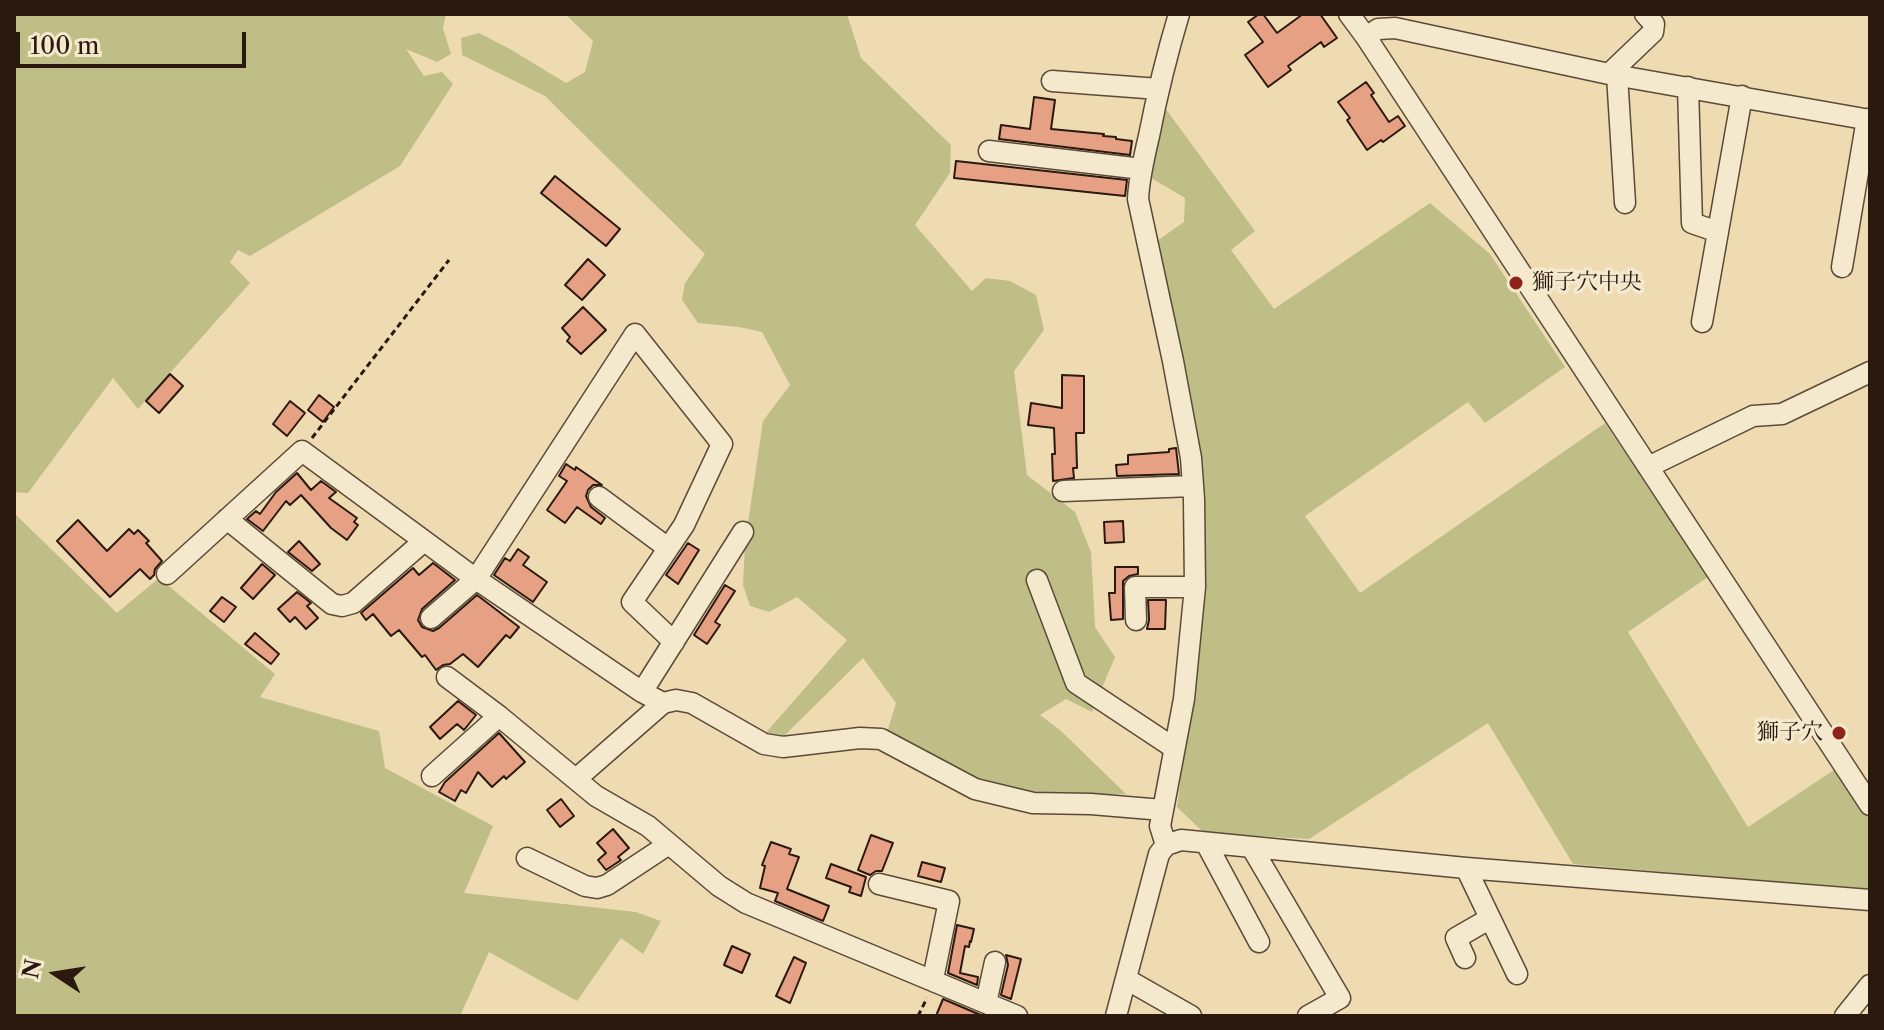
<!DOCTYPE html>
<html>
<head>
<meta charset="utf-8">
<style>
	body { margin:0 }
	#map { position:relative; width:1884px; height:1030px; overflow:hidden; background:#eedbb2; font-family:"Libre Caslon Text",serif }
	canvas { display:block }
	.frame { position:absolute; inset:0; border:16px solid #2b1910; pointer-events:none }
	.north { position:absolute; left:16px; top:934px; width:80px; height:80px; -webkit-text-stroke:6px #f4e8cd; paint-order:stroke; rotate:282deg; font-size:22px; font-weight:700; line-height:32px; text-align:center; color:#2b1910 }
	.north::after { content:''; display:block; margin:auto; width:28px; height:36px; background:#2b1910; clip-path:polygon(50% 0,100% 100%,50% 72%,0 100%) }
	.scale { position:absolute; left:16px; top:32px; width:230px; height:36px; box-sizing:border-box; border:4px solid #2b1910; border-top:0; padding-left:10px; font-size:24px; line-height:28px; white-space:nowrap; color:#2b1910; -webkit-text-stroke:6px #f4e8cd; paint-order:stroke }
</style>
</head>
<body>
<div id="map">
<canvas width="1884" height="1030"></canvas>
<div class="frame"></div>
<div class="north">N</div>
<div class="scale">100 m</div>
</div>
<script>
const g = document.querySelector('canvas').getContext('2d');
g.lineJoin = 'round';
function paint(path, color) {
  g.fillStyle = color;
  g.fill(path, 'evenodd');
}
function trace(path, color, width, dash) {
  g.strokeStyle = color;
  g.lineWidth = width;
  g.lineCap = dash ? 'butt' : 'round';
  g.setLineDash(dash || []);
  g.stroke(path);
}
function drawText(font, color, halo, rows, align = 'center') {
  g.font = font + ' "Libre Caslon Text","Noto Serif JP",serif';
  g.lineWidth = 7;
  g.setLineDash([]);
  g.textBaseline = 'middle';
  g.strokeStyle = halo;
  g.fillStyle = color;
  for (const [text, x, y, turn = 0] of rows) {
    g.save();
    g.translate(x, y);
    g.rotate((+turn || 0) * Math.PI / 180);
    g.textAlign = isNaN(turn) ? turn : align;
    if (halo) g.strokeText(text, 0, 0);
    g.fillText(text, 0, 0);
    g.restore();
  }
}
paint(new Path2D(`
	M14,14h432l-3,14 8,26 -14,8 -31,-13 18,27 18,-4 11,12 -53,82 -150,90 -12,-6 -8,12 20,21 -112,126 -25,-31 -85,115 -14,-1z
	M565,14h282l14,44 90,87 -1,28 -35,52 57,66 14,-13 24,3 26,14 8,35 -30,41 13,104 48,37 16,40 4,75 20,30 -23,55 -26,-13 -26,16 20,15 66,64 -92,5 -57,-12 -92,-48 11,-36 -33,-45 -79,78 -20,-1 83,-95 -50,-43 -28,15 -19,-6 -7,-21 2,-42 18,-122 27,-36 -28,-53 -23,-5 -41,-4 -16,-23 3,-17 20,-29 -160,-158 -83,-41 -1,-17 18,-5 31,16 56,34 19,-11 8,-31z
	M1163,105l92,126 -24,19 43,59 156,-106 60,51 75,113 -80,56 -17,-21 -163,114 55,77 245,-170 103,154 -80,55 120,195 89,-59 33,53v69l-297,-26 -85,-141 -179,116 -105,-6 -27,-26 29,-222 -4,-127 -48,-215 30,-21 1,-24 -37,-22z
	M14,513l103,100 42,-35 116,96 -15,23 119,34 6,37 108,58 -29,67 172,19 25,9 -18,33 -22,-16 -44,63 -88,-49 -29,64h-446z`), '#bfbe87');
const building = new Path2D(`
	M1259,14h4l14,19 26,-19h17l17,24 -13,9 -3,-5 -33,24 3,4 -23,17 -23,-32 18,-13 -15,-20z
	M1366,82l8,11 -3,2 18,27 9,-6 7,10 -22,16 -2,-2 -14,10 -20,-30 3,-2 -12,-16z
	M1034,97l21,3 -4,29 53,5 -1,2 13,1v2l16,2 -2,14 -131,-16 2,-14 29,4z
	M956,161l171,19 -2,16 -171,-18z
	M555,176l65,53 -14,17 -65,-53z
	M588,259l17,16 -23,25 -17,-15z
	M583,307l23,23 -25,24 -14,-13 3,-4 -8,-9z
	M170,374l13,12 -24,27 -13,-12z
	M1062,375l22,1v57h-8l1,35h-4l1,10 -21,3 -1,-27h3l-1,-26 -26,-3 3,-22 31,5z
	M319,395l15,12 -11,15 -15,-12z
	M290,401l15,12 -18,23 -14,-12z
	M1176,448l3,26 -62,2 -1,-11 12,-1v-9l41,-3v-3z
	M566,464l9,6 1,-3 26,18h-9l-5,5 -2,6 5,11 14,11 -4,6 -24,-17 -12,16 -18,-13 20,-29 -8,-5z
	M297,473l14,17 10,-9 15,11 -7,6 28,20 -3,4 4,3 -11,15 -16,-12 -30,-33 -11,10 -4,-4 -23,30 -16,-12 9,-8 4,3 16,-22z
	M78,520l29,31 22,-22 5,5 4,-4 11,11 -3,2 16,18 -7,8 -1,6 -4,4 -10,-10 -30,28 -53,-56z
	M1123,521l1,21 -19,1 -1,-21z
	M299,541l21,23 -8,7 -24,-19z
	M688,543l11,7 -21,34 -12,-9z
	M518,549l11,8 -6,8 24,17 -14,20 -39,-27 11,-17 5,3z
	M433,563l22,17 -33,29 -4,11 4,7 11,4 6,-3 38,-33 42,32 -9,11 -4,-3 -28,32 -15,-13 -13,10 -7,1 -7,5 -11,-15 -3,2 -23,-27 -8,6 -18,-22 -7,6 -5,-7 52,-45 6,7z
	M262,564l13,11 -22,24 -12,-11z
	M1115,567h23v7l-9,2 -6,5v38l-12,1 -2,-27h6z
	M725,585l10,6 -20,31 5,3 -13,19 -13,-9z
	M297,592l14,11 -4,3 11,12 -12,11 -11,-12 -5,5 -12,-13z
	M222,597l14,10 -12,15 -14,-11z
	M1148,600h18l-1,29h-18l2,-9z
	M255,633l24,21 -8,10 -26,-20z
	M458,701l18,14 -12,15 -7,-6 -17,15 -10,-12z
	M499,733l26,29 -19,17 -2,-3 -12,11 -14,-15 -12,21 -5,-3 -6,11 -16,-9 6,-10z
	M561,799l13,17 -14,11 -13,-17z
	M613,829l16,19 -11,9 3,3 -15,10 -8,-10 8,-7 -9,-10z
	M871,835l22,8 -11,28h-6l-6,4 -12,-5z
	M771,842l20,7 -2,5 10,3 -12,32 42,17 -6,15 -48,-20 3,-8 -18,-5 5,-22 -3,-1z
	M922,862l23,6 -4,14 -23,-6z
	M831,864l35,13 -5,19 -12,-4 2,-5 -25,-9z
	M957,925l17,4 -3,13 -1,-1 -1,6 -4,-1 -5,27 18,4 -1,8 -29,-12z
	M732,946l18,8 -8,19 -18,-8z
	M1006,955l15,4 -10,40 -10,-4 7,-30z
	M794,957l12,6 -16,40 -14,-7z
	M943,999l40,17h-47z`);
paint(building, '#e6a084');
trace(building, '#2b1910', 2);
const minor = new Path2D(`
	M1349,14l17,23 504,768
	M1366,37l12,-8 17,-1 214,46 261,46
	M1609,74l44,-42 1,-8 -9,-10
	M1617,75l8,128
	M1052,81l107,8
	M1688,87l4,136 26,9
	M989,151l153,18
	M1842,267l25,-148
	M1702,322l40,-226
	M1648,467l105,-51 29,-2 88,-42
	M1063,491l130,-5
	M599,497l69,51
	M227,519l105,85 10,2 11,-3 71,-62
	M167,574l135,-123 174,128 166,113 21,11
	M1037,580l39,103 98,65
	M431,618l45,-39 159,-245 87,110 -38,81 -52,77 42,40
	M1136,620l-1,-33h60
	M447,677l52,39 97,80 52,30 71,60 27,17 271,113
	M642,692l101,-160
	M432,776l67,-60
	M576,779l87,-76 13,-3 16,3 72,41 19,3 77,-9 21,1 94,50 58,14 58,1 72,6
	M1206,843l53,99
	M1166,845l-6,-19 24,-127 11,-112 -1,-88 -3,-41 -18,-97 -35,-162c1,-21 6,-42 11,-63 8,-41 18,-82 30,-122
	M1252,848l88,150 -32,18
	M527,858l58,28 12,2 10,-3 62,-41
	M1466,868l51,106
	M879,884l70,17 -15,73 1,8
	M1465,958l-9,-20 33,-19
	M1126,979l65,37
	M986,1003l9,-41
	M1116,1016l43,-162 7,-9 15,-5 285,28 404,32
	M1845,1016l25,-31`);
trace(minor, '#5c4a38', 23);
trace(new Path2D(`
	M312,438l137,-178
	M918,1016l9,-18`), '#2b1910', 3, [6, 4]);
trace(minor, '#f4e8cd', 20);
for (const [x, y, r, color] of [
	[1516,283,8,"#8f2418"],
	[1839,733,8,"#8f2418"]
]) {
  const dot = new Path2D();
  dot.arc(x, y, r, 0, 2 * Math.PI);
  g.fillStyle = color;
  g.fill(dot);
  trace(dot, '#f4e8cd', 3);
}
drawText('22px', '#2b1910', '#f4e8cd', [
	["獅子穴中央",1532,283],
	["獅子穴",1823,733,"right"]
], 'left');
</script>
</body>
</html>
